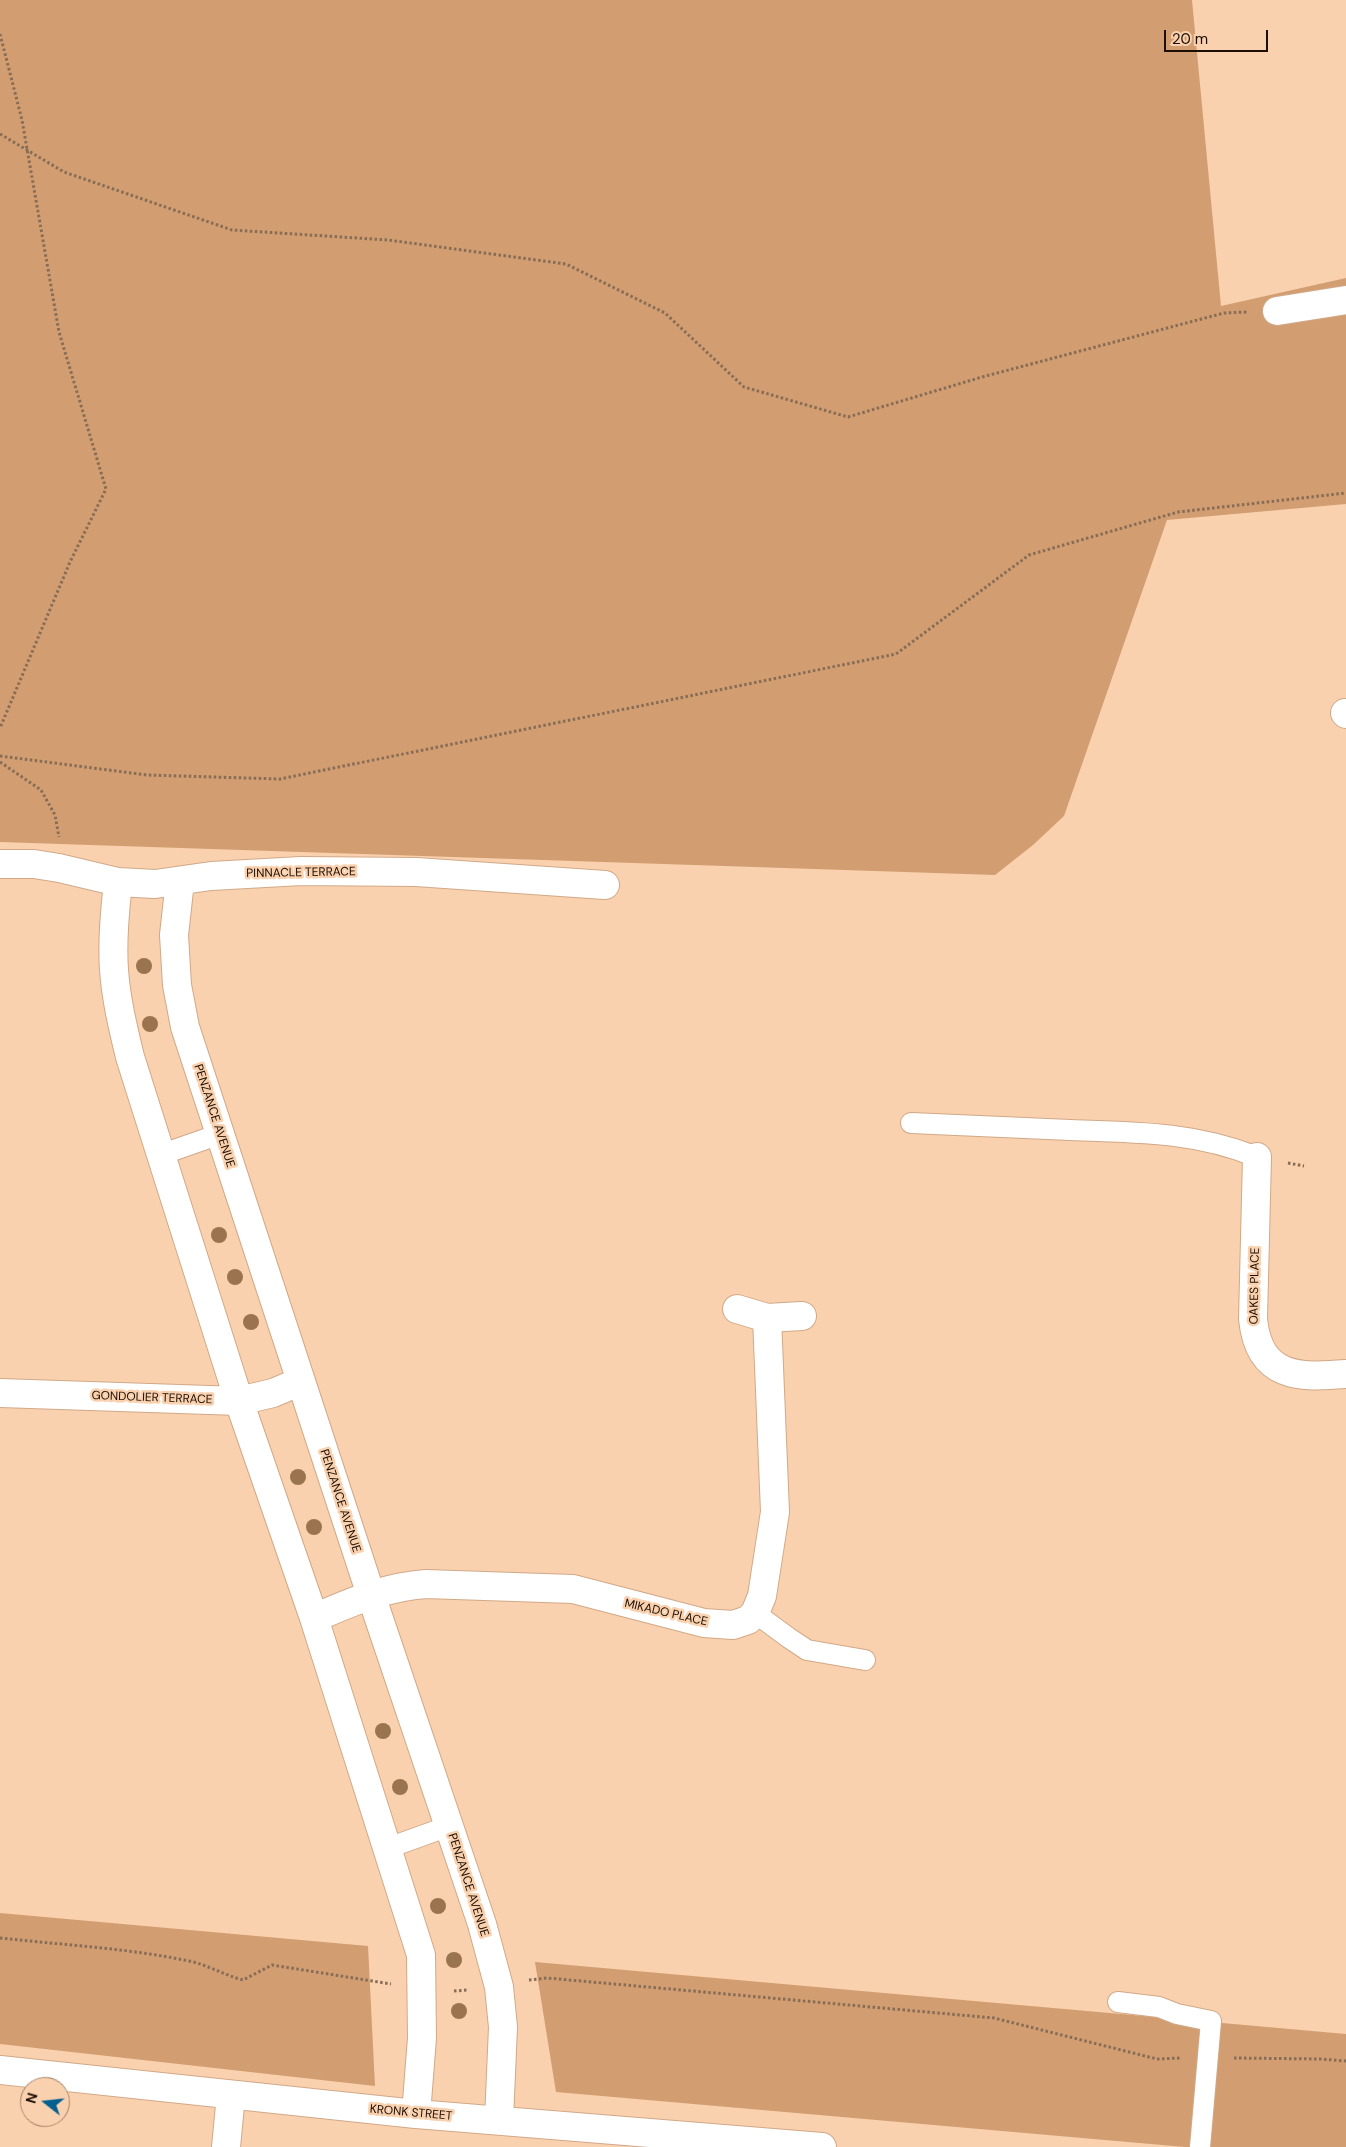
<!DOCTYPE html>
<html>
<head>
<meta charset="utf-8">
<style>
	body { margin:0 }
	#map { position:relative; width:1346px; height:2147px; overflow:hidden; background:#fad1ae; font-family:"DM Sans",sans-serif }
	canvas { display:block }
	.north { position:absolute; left:20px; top:2077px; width:50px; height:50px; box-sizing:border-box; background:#fad1ae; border:1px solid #a1836a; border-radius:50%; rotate:286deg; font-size:14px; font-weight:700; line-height:20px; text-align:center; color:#1c0e03 }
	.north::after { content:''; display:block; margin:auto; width:18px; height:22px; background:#055f90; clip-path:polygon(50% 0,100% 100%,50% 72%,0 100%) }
	.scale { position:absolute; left:1164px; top:30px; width:104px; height:22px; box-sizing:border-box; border:2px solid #1c0e03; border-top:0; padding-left:6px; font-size:15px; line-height:18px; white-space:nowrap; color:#1c0e03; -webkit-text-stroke:4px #fad1ae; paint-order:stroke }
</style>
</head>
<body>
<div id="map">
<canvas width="1346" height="2147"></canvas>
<div class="north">N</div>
<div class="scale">20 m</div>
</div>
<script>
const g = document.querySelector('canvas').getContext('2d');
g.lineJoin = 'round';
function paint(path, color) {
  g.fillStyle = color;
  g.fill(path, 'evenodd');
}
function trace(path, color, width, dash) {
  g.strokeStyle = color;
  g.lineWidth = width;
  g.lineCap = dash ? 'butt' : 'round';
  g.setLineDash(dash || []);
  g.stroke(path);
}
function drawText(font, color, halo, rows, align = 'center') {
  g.font = font + ' "DM Sans",sans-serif';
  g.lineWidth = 5;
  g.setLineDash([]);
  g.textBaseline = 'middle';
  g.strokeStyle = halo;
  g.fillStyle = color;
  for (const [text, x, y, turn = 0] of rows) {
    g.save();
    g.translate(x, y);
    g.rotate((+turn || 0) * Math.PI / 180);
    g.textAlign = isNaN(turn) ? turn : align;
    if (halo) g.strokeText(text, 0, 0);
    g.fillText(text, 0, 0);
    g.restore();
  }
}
paint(new Path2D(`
	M0,0h1192l29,306 125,-28v226l-179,16 -103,296 -31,29 -38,30 -995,-33z
	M0,1913l368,33 7,140 -375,-42z
	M535,1962l811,72v113h-161l-629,-55z`), '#d29e71');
const service = new Path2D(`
	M911,1123c53,2 106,5 159,7 65,2 126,2 187,27
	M160,1155l60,-21
	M755,1613l34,25 18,12 58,10
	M388,1848l61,-22
	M1118,2002l41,5 18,7 34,7 -11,126`);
const minor = new Path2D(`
	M1277,311l69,-11
	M1345,713l1,1
	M0,864h34l25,4 59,14 37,2 56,-8 90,-5 115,1 189,13
	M180,881l-6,54 3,50 8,42 186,568 111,329 17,63 4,40 -4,93
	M118,882c-3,29 -6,59 -4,88 2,29 9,58 16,87l109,344 75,217 107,337 1,83 -6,76
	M1257,1157l-4,162c6,59 45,59 93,55
	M737,1309l30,9 35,-2
	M0,1393l239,8 34,-8 28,-12
	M314,1618c38,-16 70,-31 112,-34l147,5 131,34 29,2 15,-5 7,-7 7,-17 13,-84 -8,-194
	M0,2070l416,44 406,33
	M226,2147l5,-52`);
trace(service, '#d1a988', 22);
trace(minor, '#d1a988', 30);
trace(new Path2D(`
	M0,34l22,86 37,212 47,157 -36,73 -70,166
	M0,134l64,38 168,58 156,10 178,24 99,49 79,74 104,30 134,-40 242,-64 23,-1
	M0,756l147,19 133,4 616,-125 133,-99 149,-43 168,-19
	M0,762l41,28 14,25 4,22
	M1288,1163l16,3
	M0,1938c63,7 127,10 189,23 19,4 35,14 54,19l29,-15 119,19
	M529,1980l18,-2 447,40 163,41 23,-1
	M454,1991l14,-1
	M1234,2058l87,1 25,2`), '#876c56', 3, [2.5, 2.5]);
trace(service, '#fff', 20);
trace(minor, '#fff', 28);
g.fillStyle = '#99744e';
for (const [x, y] of [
	[144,966],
	[150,1024],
	[219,1235],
	[235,1277],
	[251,1322],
	[298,1477],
	[314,1527],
	[383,1731],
	[400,1787],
	[438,1906],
	[454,1960],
	[459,2011]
]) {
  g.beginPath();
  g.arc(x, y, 8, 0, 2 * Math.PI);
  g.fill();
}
drawText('12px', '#1c0e03', '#fad1ae', [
	["PINNACLE TERRACE",301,873,-1],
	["PENZANCE AVENUE",214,1116,72],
	["OAKES PLACE",1255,1286,-89],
	["GONDOLIER TERRACE",152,1398,2],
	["PENZANCE AVENUE",340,1501,72],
	["MIKADO PLACE",666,1613,13],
	["PENZANCE AVENUE",468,1885,72],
	["KRONK STREET",411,2113,5]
]);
</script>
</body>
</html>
